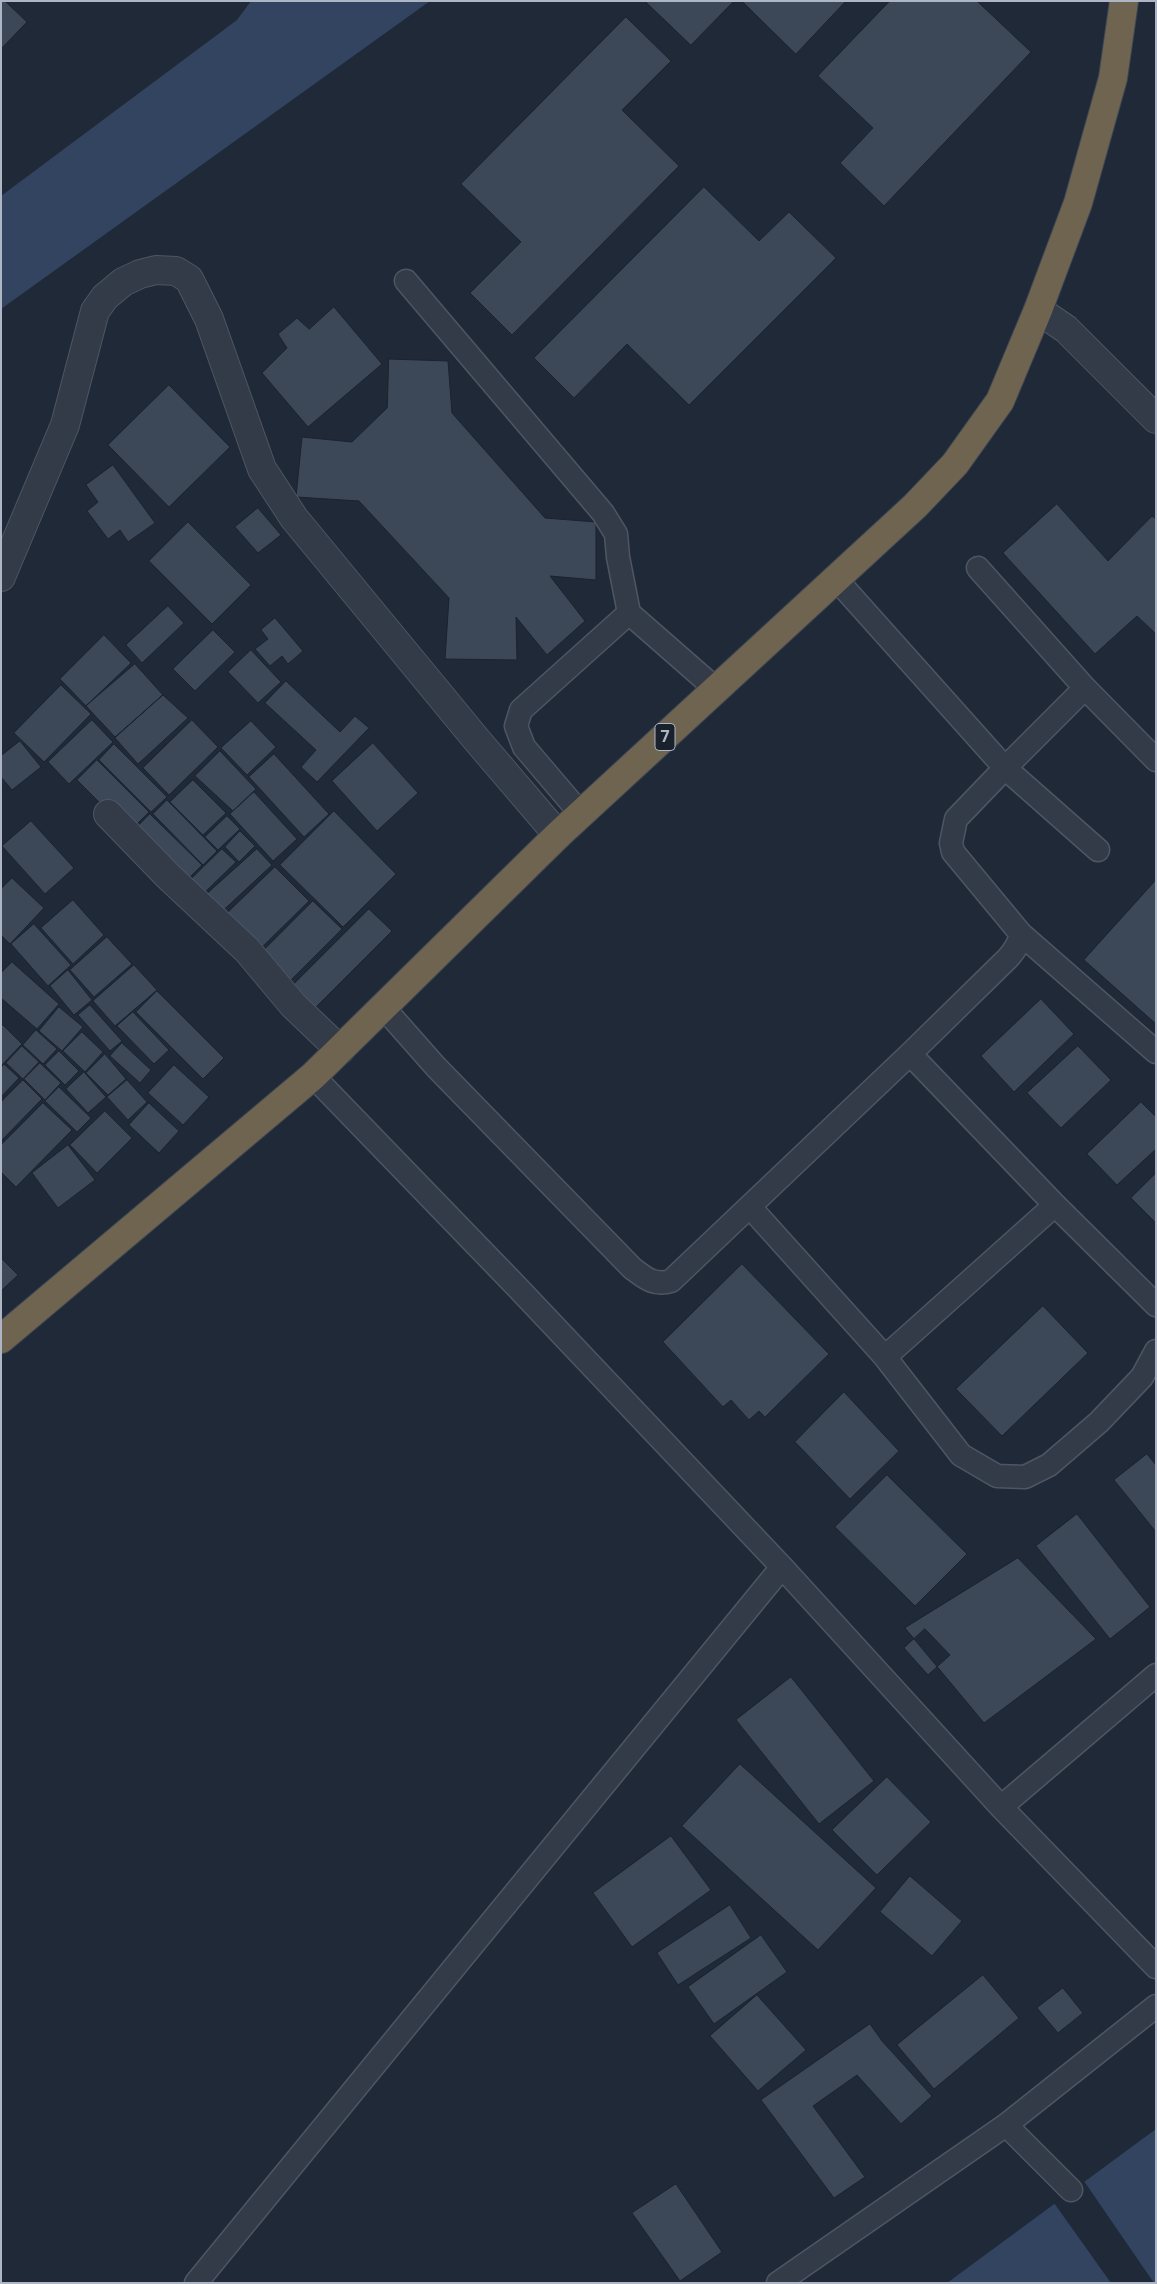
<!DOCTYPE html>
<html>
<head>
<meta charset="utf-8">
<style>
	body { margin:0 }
	#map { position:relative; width:1157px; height:2284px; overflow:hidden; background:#202938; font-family:"Noto Sans",sans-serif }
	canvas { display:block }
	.frame { position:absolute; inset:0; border:2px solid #aeb6c5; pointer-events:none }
</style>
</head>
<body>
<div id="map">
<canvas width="1157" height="2284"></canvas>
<div class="frame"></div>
</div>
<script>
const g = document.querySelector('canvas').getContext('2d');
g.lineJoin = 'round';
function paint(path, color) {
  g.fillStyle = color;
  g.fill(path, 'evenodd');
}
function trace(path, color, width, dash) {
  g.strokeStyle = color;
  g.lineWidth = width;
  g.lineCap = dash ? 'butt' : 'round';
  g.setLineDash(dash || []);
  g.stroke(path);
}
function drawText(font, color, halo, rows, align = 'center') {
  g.font = font + ' "Noto Sans",sans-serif';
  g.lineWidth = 4.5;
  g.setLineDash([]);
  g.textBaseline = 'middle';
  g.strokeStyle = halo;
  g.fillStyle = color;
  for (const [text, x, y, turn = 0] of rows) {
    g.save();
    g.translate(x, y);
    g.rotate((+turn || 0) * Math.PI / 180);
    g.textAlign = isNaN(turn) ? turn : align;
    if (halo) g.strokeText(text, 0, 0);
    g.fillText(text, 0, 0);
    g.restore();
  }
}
paint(new Path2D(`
	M251,1h179l-429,308v-113l236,-176z
	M1156,2129v154h-209z`), '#324460');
paint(new Path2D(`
	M1084,2181l70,102h-43l-57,-80z`), '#202938');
const building = new Path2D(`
	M1,1h4l22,21 -26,27z
	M645,1h89l-43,44z
	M742,1h104l-50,53z
	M890,1h87l54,51 -147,154 -44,-43 33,-35 -55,-52z
	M626,17l45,44 -49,49 57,56 -167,169 -42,-42 51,-51 -60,-58z
	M704,187l55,54 30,-29 47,46 -147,147 -62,-61 -53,54 -40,-40z
	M334,307l48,57 -74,63 -46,-54 25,-25 -9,-14 19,-16 12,11z
	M389,359l59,2 4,52 93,105 51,4v58l-46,-4 35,45 -38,34 -31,-38 1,43 -72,-1 4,-61 -90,-97 -63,-4 6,-60 50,5 35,-34z
	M169,385l61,62 -61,60 -61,-62z
	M113,465l42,58 -27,19 -8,-12 -12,9 -21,-28 11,-9 -12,-17z
	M1057,504l51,57 44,-45 4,3v115l-19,-18 -42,38 -92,-101z
	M258,508l23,27 -23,18 -23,-26z
	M188,522l63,63 -39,39 -63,-63z
	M168,606l16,17 -42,40 -16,-18z
	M275,618l28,33 -15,13 -6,-8 -12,10 -15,-17 13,-10 -7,-9z
	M213,630l22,22 -40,39 -22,-22z
	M104,635l27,28 -45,43 -26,-27z
	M251,650l30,32 -23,21 -30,-31z
	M135,664l28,31 -48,42 -29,-31z
	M286,681l54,51 15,-16 14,12 -52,54 -16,-15 15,-17 -51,-47z
	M61,685l30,29 -47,48 -30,-29z
	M163,695l25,23 -50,46 -23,-26z
	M92,720l21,22 -44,42 -21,-22z
	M192,720l26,27 -49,48 -26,-27z
	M251,721l25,26 -29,28 -26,-27z
	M20,741l21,26 -29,23 -11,-13v-21z
	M373,743l45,50 -41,38 -45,-50z
	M114,744l53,53 -16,15 -52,-52z
	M220,751l36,38 -23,22 -38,-35z
	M274,754l55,60 -25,23 -55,-60z
	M97,760l52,52 -20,20 -52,-52z
	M193,780l33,33 -23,22 -33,-33z
	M254,792l43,47 -24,22 -43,-47z
	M167,800l50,51 -14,14 -50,-51z
	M334,811l62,63 -53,53 -63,-62z
	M150,814l52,51 -19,19 -52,-51z
	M227,816l13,13 -22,21 -13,-13z
	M31,821l43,47 -29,26 -43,-48z
	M240,831l15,15 -16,16 -14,-15z
	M222,849l14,13 -38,37 -14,-13z
	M257,849l15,16 -57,53 -16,-17z
	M275,867l34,34 -55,54 -35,-34z
	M12,878l32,30 -34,36 -9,-9v-46z
	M1156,880v144l-72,-64z
	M73,900l31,35 -31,29 -32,-36z
	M313,901l29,28 -56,56 -29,-28z
	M369,909l23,22 -83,83 -23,-22z
	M34,924l37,41 -23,21 -37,-42z
	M107,937l25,27 -38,33 -24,-27z
	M12,962l47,42 -22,25 -36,-31v-25z
	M134,965l23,25 -42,36 -22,-25z
	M68,970l24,30 -18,15 -24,-29z
	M157,991l67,67 -21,21 -67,-67z
	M1041,999l33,35 -60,58 -33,-36z
	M90,1005l32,36 -12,10 -32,-36z
	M59,1007l24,20 -21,24 -23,-20z
	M133,1012l36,38 -15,14 -37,-38z
	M3,1025l19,19 -21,22v-39z
	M36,1030l21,19 -14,15 -20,-19z
	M82,1032l21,20 -18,20 -22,-21z
	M122,1043l29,27 -11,13 -30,-27z
	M22,1046l17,16 -16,17 -17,-16z
	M1078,1046l33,34 -50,48 -34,-35z
	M59,1051l20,20 -14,14 -20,-20z
	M105,1054l21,25 -18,16 -22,-22z
	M40,1063l21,20 -16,17 -21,-21z
	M4,1064l15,14 -18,19v-29z
	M174,1065l35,32 -26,28 -35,-32z
	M84,1072l22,25 -18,16 -22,-24z
	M23,1080l19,19 -41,42v-39z
	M127,1080l20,22 -19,18 -21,-23z
	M59,1087l32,31 -14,14 -32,-31z
	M1141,1102l15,15v32l-39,36 -30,-31z
	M43,1103l29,27 -56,57 -15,-15v-27z
	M149,1103l30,28 -20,22 -30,-28z
	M105,1111l27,27 -35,35 -27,-28z
	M68,1145l27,35 -37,28 -26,-35z
	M1156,1173v50l-25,-25z
	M1,1258l17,17 -17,16z
	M742,1264l87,90 -64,63 -6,-6 -10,9 -18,-20 -8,7 -60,-65z
	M1043,1306l45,47 -86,83 -46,-47z
	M844,1392l55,59 -49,48 -55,-57z
	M1147,1454l9,11v67l-42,-52z
	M887,1475l80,79 -52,52 -80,-79z
	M1077,1514l73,93 -40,32 -74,-93z
	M1018,1558l78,81 -112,84 -79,-95z
	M925,1629l25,26 -22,20 -24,-27z
	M791,1677l83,104 -55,43 -83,-104z
	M740,1764l136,124 -58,62 -136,-124z
	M887,1777l44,45 -54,53 -45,-45z
	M671,1836l40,54 -79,57 -39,-54z
	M910,1876l52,45 -30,35 -52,-44z
	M730,1905l21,33 -73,47 -21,-32z
	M761,1935l26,37 -73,52 -26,-37z
	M983,1975l36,43 -85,71 -37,-44z
	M1063,1988l20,25 -25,20 -21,-25z
	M757,1995l49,55 -48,41 -48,-55z
	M870,2024l12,17 50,55 -31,28 -44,-49 -44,31 52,71 -31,21 -73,-98z
	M676,2184l46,68 -42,29 -48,-68z`);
paint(building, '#3c4758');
trace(building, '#1b232f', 1);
const lane = new Path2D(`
	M406,281l197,232 13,21 2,23 11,56 88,77
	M978,568l107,120
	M581,814l-57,-67 -8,-21 5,-16 108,-97
	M1098,850l-93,-82 80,-80 71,72
	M1021,934l135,118
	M383,1007l53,60 196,201c13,10 22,18 39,13l239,-227 98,-96c7,-8 11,-14 13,-24l-68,-82 -2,-9 5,-24 49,-51 -169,-189
	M910,1054l145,151 101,100
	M313,1076l205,212 264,279 219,240 155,160
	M750,1207l135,150 76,98 36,21 28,1 24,-12 50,-43 43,-45 14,-26
	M885,1357l170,-152
	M1001,1807l155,-132
	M1006,2125l65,65
	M196,2283l586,-716
	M778,2283l228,-158 150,-119`);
const street = new Path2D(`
	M1038,310l28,19 90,90
	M1,577l64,-152 30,-114 10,-14 18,-15 17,-8 16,-4 20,1 13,8 20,40 53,150 32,49 182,221 82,96
	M108,814l60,62 79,74 46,55 47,45`);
const highway = new Path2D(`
	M1,1339l312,-263 245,-241 357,-329 40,-42 45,-63 38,-91 40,-107 35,-125 11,-77`);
trace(lane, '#4e5663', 25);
trace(street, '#4e5663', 30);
trace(highway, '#3e4653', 30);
trace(lane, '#333b49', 22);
trace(street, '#333b49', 28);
trace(highway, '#6f6450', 28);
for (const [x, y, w] of [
	[665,737,20]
]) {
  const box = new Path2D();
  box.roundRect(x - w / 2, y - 13.5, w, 27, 4);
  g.fillStyle = '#19212d';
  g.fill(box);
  trace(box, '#aeb6c5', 1);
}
drawText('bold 16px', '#aeb6c5', null, [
	["7",665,737]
]);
</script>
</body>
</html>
